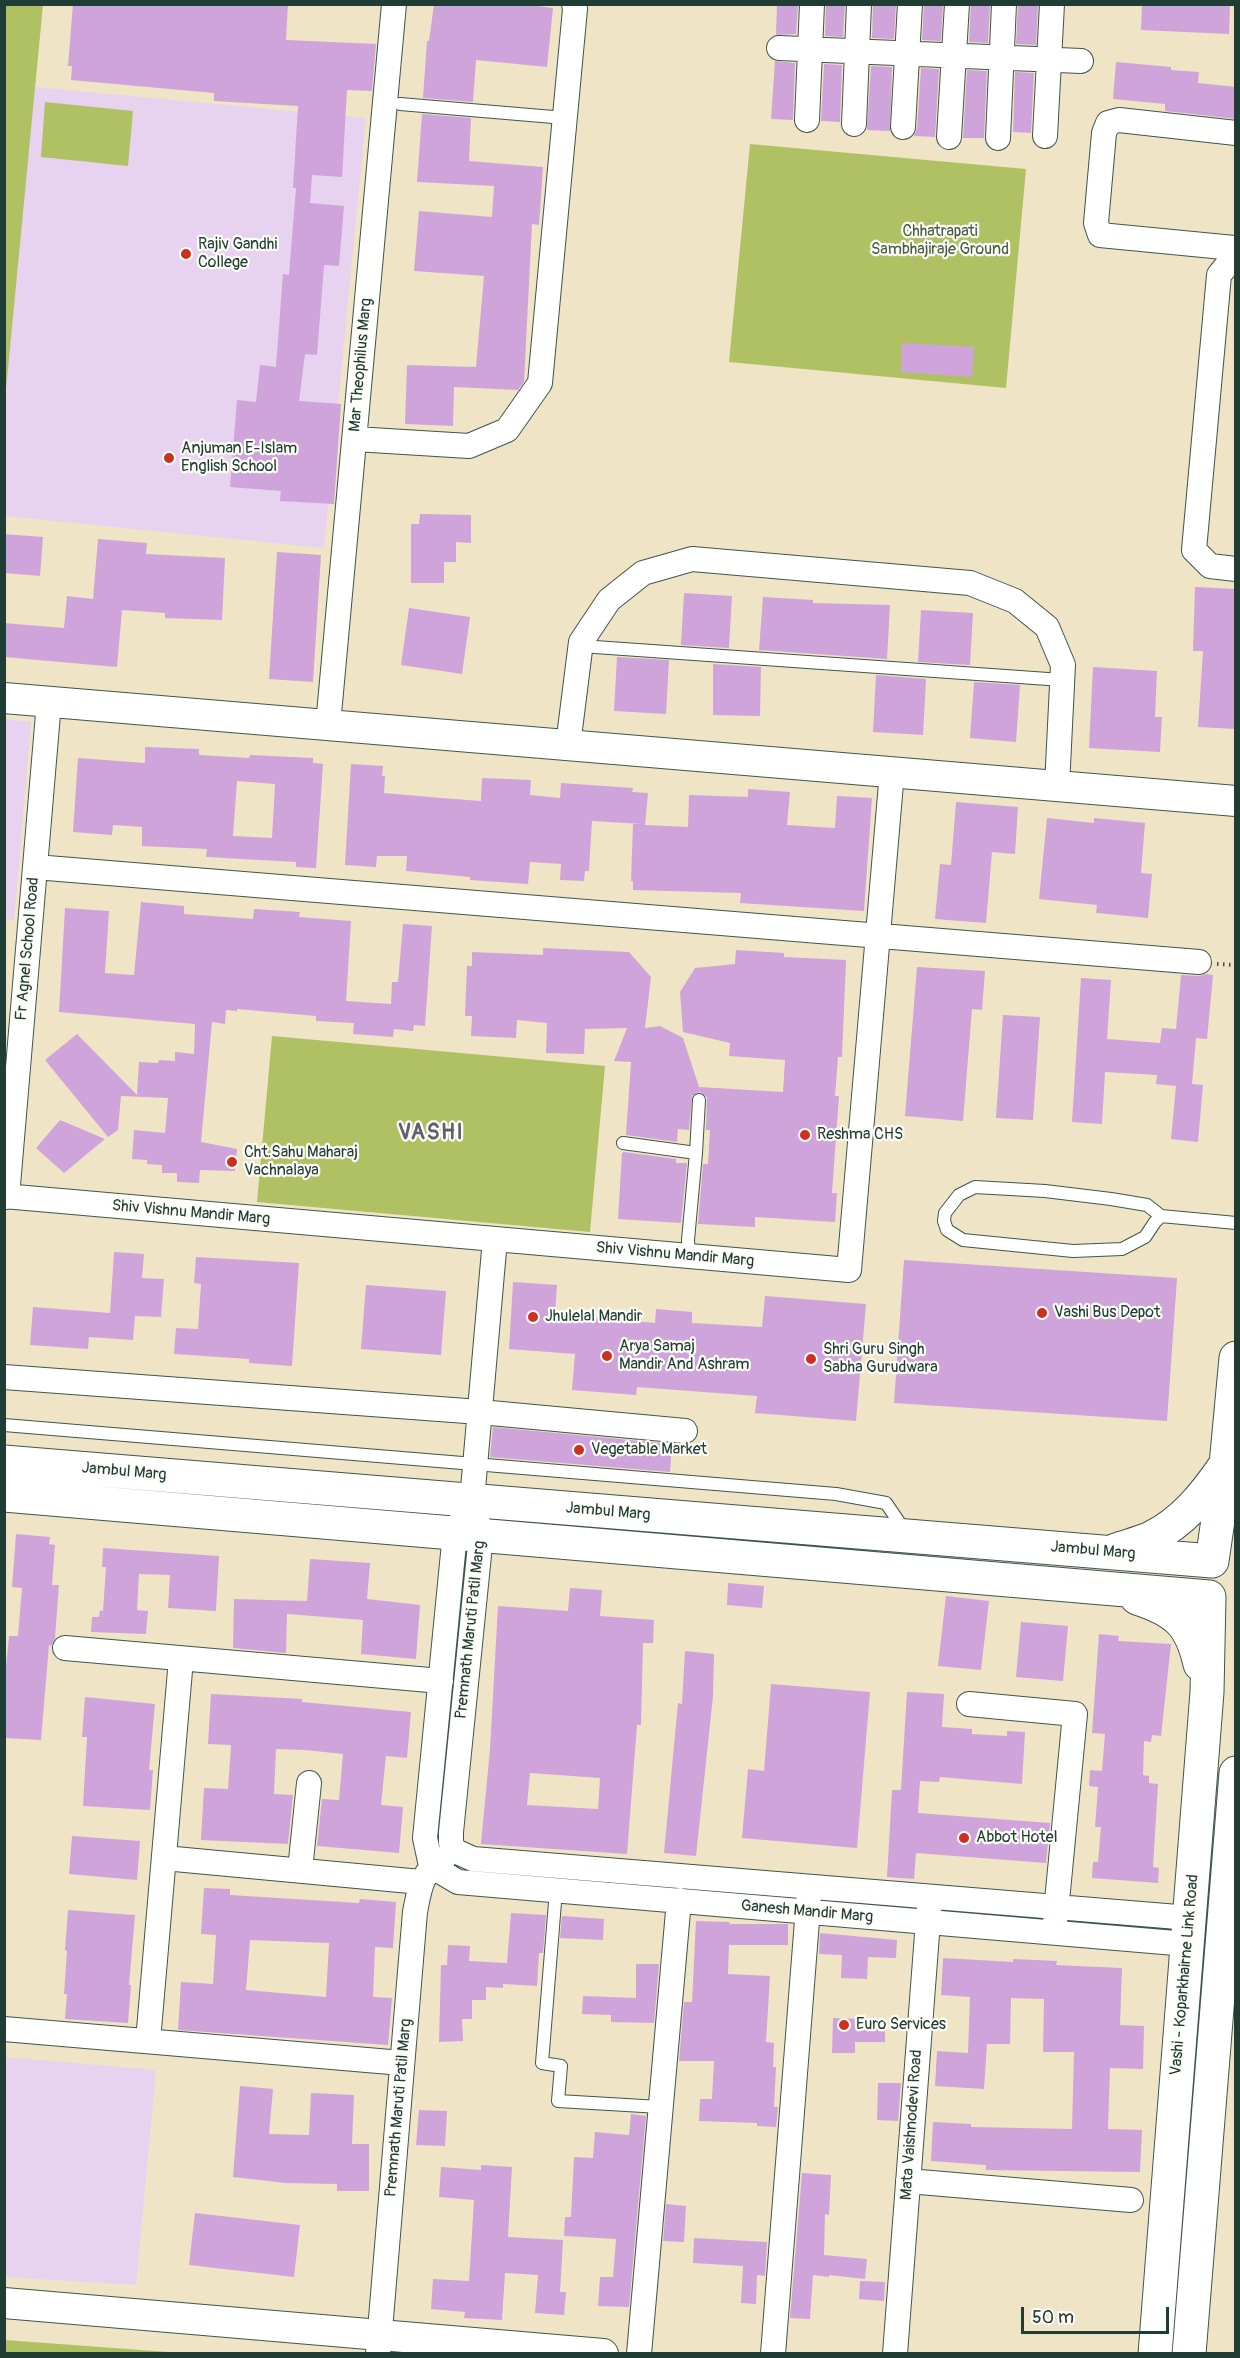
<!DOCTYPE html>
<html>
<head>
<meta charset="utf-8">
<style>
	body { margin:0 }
	#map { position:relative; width:1240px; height:2358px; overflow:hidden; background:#f0e4c7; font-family:Pangolin,sans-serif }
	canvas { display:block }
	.frame { position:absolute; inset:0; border:6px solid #1f3d34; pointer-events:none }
	.scale { position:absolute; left:1021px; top:2307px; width:148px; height:27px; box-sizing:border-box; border:3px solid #1f3d34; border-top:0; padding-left:8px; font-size:18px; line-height:21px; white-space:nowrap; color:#1f3d34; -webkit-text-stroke:4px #fdfcf7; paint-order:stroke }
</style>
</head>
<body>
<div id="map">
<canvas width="1240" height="2358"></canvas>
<div class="frame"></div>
<div class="scale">50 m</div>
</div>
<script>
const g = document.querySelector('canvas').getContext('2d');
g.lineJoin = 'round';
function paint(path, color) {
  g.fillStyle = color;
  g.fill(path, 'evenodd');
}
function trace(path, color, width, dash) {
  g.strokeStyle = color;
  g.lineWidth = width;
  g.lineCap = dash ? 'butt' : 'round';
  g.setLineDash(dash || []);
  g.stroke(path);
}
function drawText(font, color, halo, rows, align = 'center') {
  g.font = font + ' Pangolin,sans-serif';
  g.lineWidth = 4.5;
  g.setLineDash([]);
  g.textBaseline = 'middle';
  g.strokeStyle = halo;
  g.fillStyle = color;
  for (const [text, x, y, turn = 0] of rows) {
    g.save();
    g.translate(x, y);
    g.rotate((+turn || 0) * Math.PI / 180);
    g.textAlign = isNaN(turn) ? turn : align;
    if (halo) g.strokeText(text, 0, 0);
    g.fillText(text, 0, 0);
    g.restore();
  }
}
paint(new Path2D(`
	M35,87l331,31 -42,430 -319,-32v-116z
	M5,719l26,3 -17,198 -10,-1z
	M4,2057l152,13 -20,215 -131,-8z`), '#e7d2ef');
paint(new Path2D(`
	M5,4l38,1 -38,395 -1,-395z
	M45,102l88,9 -5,55 -87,-9z
	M750,144l276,25 -20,219 -277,-26z
	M272,1036l333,30 -15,166 -333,-30z
	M4,2340h1l177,13h-177z`), '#b0c164');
paint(new Path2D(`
	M73,4h215l-2,36 90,4 -4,47 -25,-1 -5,87 -30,-2 -2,28 34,3 -5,60 -15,-1 -7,90 -12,-1 -6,47 42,3 -7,100 -54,-3 1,-10 -51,-4 7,-87 19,2 4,-37 16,2 7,-93 6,1 7,-87h-3l5,-82 -84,-5v-8l-143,-13 1,-14h-4z
	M434,4h89l30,4 -6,59 -71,-7 -3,42 -50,-4 4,-57h2z
	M777,4h21l-2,30 -20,1z
	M826,4h19l-2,33 -18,-1z
	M873,4h23l-2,35 -22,-1z
	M924,4h19l-2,37 -19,-1z
	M971,4h19l-2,39 -19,-1z
	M1018,4h20l-2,41 -20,-1z
	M1142,4h88l-1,30 -88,-4z
	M775,61l20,2 -2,57 -22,-1z
	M1116,62l55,5v3l28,2 -1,11 38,4v32l-71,-8v-7l-52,-5z
	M824,64l18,1 -2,57 -19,-1z
	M871,66l21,1 -2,64 -23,-1z
	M921,68l18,1 -4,68 -21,-1 3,-8z
	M967,70l20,1 -3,67h-21z
	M1015,72l19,1 -3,60 -18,-1z
	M422,114l49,4 -2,43 74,6 -4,58 -7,-1 -8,158 -6,8 -64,-3 -1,39 -48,-2 2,-59 69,2 8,-91 -70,-5 5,-60 73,6 2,-31 -77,-4z
	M902,343l72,4 -2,30 -71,-5z
	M420,514l51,1v28l-15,-1v20h-12v21h-33v-59h8z
	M4,534l39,3 -3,39 -36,-3z
	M98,539l49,4 -1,11 79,4 -3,62 -57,-2v-5l-43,-3 -5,57 -113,-10v-34l60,5 3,-32 26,3z
	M277,552l44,3 -8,127 -44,-3z
	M1195,587l41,2v140l-38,-2 5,-76h-10z
	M684,593l48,3 -3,52 -48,-3z
	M763,597l50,3v3l77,2 -3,54 -128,-9z
	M409,608l61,9 -8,57 -61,-9z
	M921,610l52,3 -3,52 -52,-3z
	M617,657l52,3 -3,54 -52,-3z
	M713,664l48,3 -1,49 -47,-1z
	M1093,667l64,4 -2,46h7l-2,35 -71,-4z
	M876,675l50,4 -3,56 -50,-3z
	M974,682l46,3 -4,57 -46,-4z
	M145,747l54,2v6l50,3 1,-3 63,3v5l10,1 -7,104 -20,-1v-5l-90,-5 1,-8 -65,-3v-19l-29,-2 -1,10 -39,-3 5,-74 67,5zM237,781l38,3 -3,54 -39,-2z
	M351,764l32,2 -1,10h3l-1,17 57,5 40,3 1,-23 49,2 -1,15 30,3 1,-15 72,5 -1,4 16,1 -3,32 43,2 1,-32 59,2v-8l42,3 -3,33 48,3 2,-32 35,2 -8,113 -124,-8 1,-10 -108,-3v-9h-2l2,-57h9l-50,-3 -3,50h-4l-1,10 -24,-1 1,-16 -31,-2 -2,22 -58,-4v-3l-64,-6 1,-15h-30l-1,11 -31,-2z
	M956,802l62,5 -3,47 -23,-2 -6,71 -51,-4 5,-55 11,1z
	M1047,818l47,5v-5l51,5 -4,50 11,1 -4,44 -52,-5 1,-8 -58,-6z
	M141,902l43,4v8l69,5 1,-10 46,3 -1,5 52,4 -5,80 45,3 1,-22h6l5,-58 29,2 -7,100 -11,-1 -1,6 -19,-2 -1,8 -40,-3 1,-11 -38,-2v-5l-79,-7v2l-11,-1 -1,14 -13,-2 -11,120 36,7 -2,22 -35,-1 -1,13 -22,-1v-9h-15v-8l-15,-1v-4l-15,-1 2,-29 31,3 3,-35 -47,-2 -3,34 -10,7 -63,-77 32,-26 60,61 2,-33 19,1 1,-3 16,1v-9l19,2 1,-30 -136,-12 6,-104 44,3 -4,62 29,2z
	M543,948l86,4 22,25 -6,51 15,-2 23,12 16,49 84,5 2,-32 -56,-4 1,-13 -47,-11 -3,-40 15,-24 40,-4 1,-14 48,3v4l62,3 -4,97h-4l-3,39h4l-7,97h5l-2,29 -80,-5v10l-57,-3 5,-60h5l2,-34h-4l1,-33 -8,-5 -7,4 -3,34 -11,-1 -1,13 -51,-7 5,-73 -17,-1 13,-33 -42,1 -1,25 -38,-1 1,-30 -30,-3 -1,18 -45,-2 1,-20h-7l2,-50h5v-14l71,3z
	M917,967l68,4 -3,39 -10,-1 -9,112 -58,-5z
	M1206,974l7,1 -6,64 -11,-1 -4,46 11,1 -5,57 -27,-3 5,-53 -20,-2 1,-9 -52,-3 -3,52 -30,-2 9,-144 30,2 -4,59 53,4 2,-15 14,1 5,-54 17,1z
	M1003,1015l37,2 -7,103 -37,-2z
	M60,1120l45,19 -41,34 -28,-25z
	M624,1152l52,7v4h11l-6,60 -63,-4 4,-66z
	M114,1252l30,2 -2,24 22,1 -3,38 -26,-1 -2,24 -44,-3 -1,12 -58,-4 3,-38 77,6z
	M196,1257l103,6 -7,103 -43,-3v-4l-75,-5 2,-26 22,1 3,-45 -7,-1z
	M904,1260l273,18 -10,143 -273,-18z
	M513,1282l44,3 -2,29 100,9 1,-14 36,3v11l70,4 3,-31 101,8 -10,117 -101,-8 2,-17 -120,-9 -1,8 -64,-5 3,-36 -66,-5z
	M366,1285l80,6 -5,64 -80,-6z
	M493,1427l179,17 -2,28 -180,-15z
	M16,1534l34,3 -1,7 6,1 -3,40h7l-4,53 -4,8 -2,-1 -8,95 -37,-2v-50l5,-52h9l4,-48 -10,-1z
	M103,1548l116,8 -3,55 -48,-3 2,-33 -31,-1 -2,36 11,1 -2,23 -55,-2 1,-15h7l1,-7 3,1 3,-44h-4z
	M310,1559l60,4 -3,36 53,6 -4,54 -55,-5 2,-34 -76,-6 -1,39 -53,-5 1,-49 73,2z
	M728,1583l36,3 -2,22 -35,-3z
	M570,1588l32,2 -2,26 54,4 -1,23h-10l-2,82h-4l-10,129 -146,-10 9,-95 8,-143 70,5zM530,1773l70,5 -2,31 -71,-4z
	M946,1596l43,5 -8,69 -43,-4z
	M1021,1622l47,4 -5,55 -47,-4z
	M1099,1634l20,2 -1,5 53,3 -10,92 -9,-1 -1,7 -7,-1 -1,34 6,1v7l9,1 -5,83 6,1 -1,15 -66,-5 1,-16h5l3,-35h-6l3,-40 -9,-1 1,-16 12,1 3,-37 -13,-1z
	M685,1651l29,3 -1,42 -17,160 -32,-3 14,-150 4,1z
	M771,1684l99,8 -13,156 -115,-10 6,-69 16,2z
	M907,1692l37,2 -2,33 30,2v5l35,2v-5l18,1 -3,52 -82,-7 -1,5 -19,-1 -2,32 132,10 -4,40 -130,-10 -2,26 -27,-2 5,-87h9z
	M211,1694l91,5v3l109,10 -4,46 -21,-2 -5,49 22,2 -4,46 -82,-7 5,-47 17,1 4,-46 -38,-4 -29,-1 -2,45 19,1 -5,49 -87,-4 3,-52 24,1 3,-44 -23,-1z
	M85,1697l70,7 -6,66h4l-3,40 -67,-4 4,-69h-5z
	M72,1836l68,5 -3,39 -68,-6z
	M204,1888l26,1v6l129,8 1,-4 36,3 -3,46 -18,-1 -2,50 19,1 -4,47 -210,-15 3,-48 32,2 3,-49 -15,-1zM250,1940l79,3 -3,54 -80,-7z
	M68,1910l67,5 -6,70h2l-3,38 -63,-4 2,-25h-3l3,-43 -2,-1z
	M511,1913l35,2 -3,38h-4l-2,33 -34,-2v4l-17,-1v13h-14v19h-10l1,22 -24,1 2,-77h6l1,-20 22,1 -1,15 38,2z
	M562,1916l42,3 -1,21 -43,-2z
	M696,1921l34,1 -1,2h59v21h-59l-1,29 42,2 -4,66 8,1 -1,24h3l-2,40h4l-2,20 -19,-1v-3l-58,-2 1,-22h12l2,-38h-35l5,-59h8z
	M820,1933l77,7 -1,18 -28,-1 -1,22 -26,-1 1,-23 -23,-1z
	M943,1958l70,4v-3l44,2 -1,4 66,3 -2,57 24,1 -1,43 -33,-1 -2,61 34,1 -2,42 -154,-2v-5l-55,-4 2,-39 38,2v3l101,2 2,-77h-31l1,-53 -33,-1 -1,46h-23l-3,45 -49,-3 2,-35 31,2 2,-56 -29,-2z
	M636,1964h23l-5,59 -43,-1v-7l-29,-1 1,-18 53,2z
	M833,2018l52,2v22h-30v11h-23z
	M878,2083h23l-3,38 -21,-1z
	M240,2086l33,3 -4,45 40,1 2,-42 43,2 -2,49h17v47h-32v-7l-51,-1 -53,-6z
	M419,2110l28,1 -2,35 -29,-1z
	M631,2114l15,2 -17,191 -31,-1 2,-29h13l3,-38 -52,-3 1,-19h6l3,-60 19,1 2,-26 34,3z
	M481,2165l31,2 -4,70 55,3 -3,52h6l-2,23 -29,-2 3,-38 -33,-2 -3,47 -38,-2 1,-6 -34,-3 2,-30 36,2 5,-81 -35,-3 2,-30 40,3z
	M802,2173l29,2 -2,40 -4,-1 -1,41 43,4 -2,20 -36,-4v2l-16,-2 -3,44 -20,-1z
	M666,2204l20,2 -2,36 -21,-1z
	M195,2213l105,12 -6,52 -105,-12z
	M694,2238l73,4 -2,34 -8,-1 -1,29 -15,-1 2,-37 -50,-3z
	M860,2281l25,1 -1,19 -25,-2z`), '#cfa4da');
const service = new Path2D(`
	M400,104l165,14
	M581,646l481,34
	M623,1143l73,10 -8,87 1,16
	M696,1153l3,-53
	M1161,1216l-6,6 -10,15 -23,12 -49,2 -110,-11 -16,-10 -3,-9 1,-8 14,-18 16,-8 70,4 66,8 36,6 14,11 75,7
	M4,1425l832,69 50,9 19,28
	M556,1890l-14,173 19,3 -3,35 102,6`);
const minor = new Path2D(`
	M779,48l302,13
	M807,120l5,-116
	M854,124l5,-120
	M903,127l7,-123
	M1045,136l7,-132
	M949,137l8,-133
	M998,138l6,-134
	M1234,248l-134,-13 -4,-12 8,-90 4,-10 11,-3 117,13
	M1236,260l-4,-1 -13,16 -25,275 16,16 26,3
	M355,439l114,7 38,-16 33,-47 35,-374 -1,-5
	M328,725l66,-721
	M568,745l13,-103 28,-42 34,-27 49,-14 278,24 45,18 32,26 16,38 -6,121
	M35,867l1164,95
	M4,1196l845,74 43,-498
	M7,1197l42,-495
	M4,1377l476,35 205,19
	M65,1648l376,33
	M969,1704l106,10 -20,208
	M455,1851l18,8 717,59
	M455,1851l-4,-8v-11l30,-297 -9,-35 23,-261
	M164,1858l257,24
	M431,1866l27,16 729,62
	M431,1866l-6,-28 30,-305 7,-14
	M300,1870l9,-87
	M4,2029l398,34
	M148,2041l33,-382
	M908,2181l223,19
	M378,2354l37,-442c5,-26 6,-39 29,-54
	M639,2354l40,-454
	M773,2354l36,-459
	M895,2354l34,-446`);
const tertiary = new Path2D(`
	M4,698l1232,103
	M4,2303l599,51`);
const secondary = new Path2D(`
	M4,1462l1208,99
	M4,1495l1205,102
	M1116,1550c11,-4 24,-7 35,-12 32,-16 53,-42 73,-71
	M1212,1561l14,-96 10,-107
	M1137,1598c40,13 54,26 63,66
	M1155,2354l52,-662 2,-95
	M1189,2354l47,-581`);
trace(service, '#3e564a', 14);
trace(minor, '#3e564a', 26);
trace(tertiary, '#3e564a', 32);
trace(secondary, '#3e564a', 35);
trace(new Path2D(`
	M1217,964l19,1`), '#3e564a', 4, [1.5, 4.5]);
trace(service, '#fff', 12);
trace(minor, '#fff', 24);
trace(tertiary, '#fff', 30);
trace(secondary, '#fff', 33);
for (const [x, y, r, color] of [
	[186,254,6,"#c8321e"],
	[169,458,6,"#c8321e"],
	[805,1135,6,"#c8321e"],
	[232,1162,6,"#c8321e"],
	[1042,1313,6,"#c8321e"],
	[533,1317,6,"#c8321e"],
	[607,1356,6,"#c8321e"],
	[811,1359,6,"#c8321e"],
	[579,1450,6,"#c8321e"],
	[964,1838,6,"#c8321e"],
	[844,2025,6,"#c8321e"]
]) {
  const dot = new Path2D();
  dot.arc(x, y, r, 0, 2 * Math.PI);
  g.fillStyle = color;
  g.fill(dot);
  trace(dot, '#fdfcf7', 2);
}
drawText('16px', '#435e40', '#fdfcf7', [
	["Chhatrapati",940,232],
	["Sambhajiraje Ground",940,250]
]);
drawText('16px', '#1f3d34', '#fdfcf7', [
	["Rajiv Gandhi",198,245],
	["College",198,263],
	["Anjuman E-Islam",181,449],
	["English School",181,467],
	["Reshma CHS",817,1135],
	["Cht.Sahu Maharaj",244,1153],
	["Vachnalaya",244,1171],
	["Vashi Bus Depot",1054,1313],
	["Jhulelal Mandir",545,1317],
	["Arya Samaj",619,1347],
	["Mandir And Ashram",619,1365],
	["Shri Guru Singh",823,1350],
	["Sabha Gurudwara",823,1368],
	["Vegetable Market",591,1450],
	["Abbot Hotel",976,1838],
	["Euro Services",856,2025]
], 'left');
drawText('16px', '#1f3d34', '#fdfcf7', [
	["Mar Theophilus Marg",361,365,-85],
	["Fr Agnel School Road",28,949,-85],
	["Shiv Vishnu Mandir Marg",191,1213,5],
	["Shiv Vishnu Mandir Marg",675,1255,5],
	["Jambul Marg",124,1472,5],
	["Jambul Marg",608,1512,5],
	["Jambul Marg",1093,1551,5],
	["Premnath Maruti Patil Marg",471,1630,-84],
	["Ganesh Mandir Marg",807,1912,5],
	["Vashi - Koparkhairne Link Road",1185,1975,-85],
	["Premnath Maruti Patil Marg",399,2108,-85],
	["Mata Vaishnodevi Road",912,2125,-86]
]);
g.letterSpacing = '1.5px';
drawText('bold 22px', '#5d616e', '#fdfcf7', [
	["VASHI",431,1133]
]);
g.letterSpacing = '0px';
</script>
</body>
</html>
